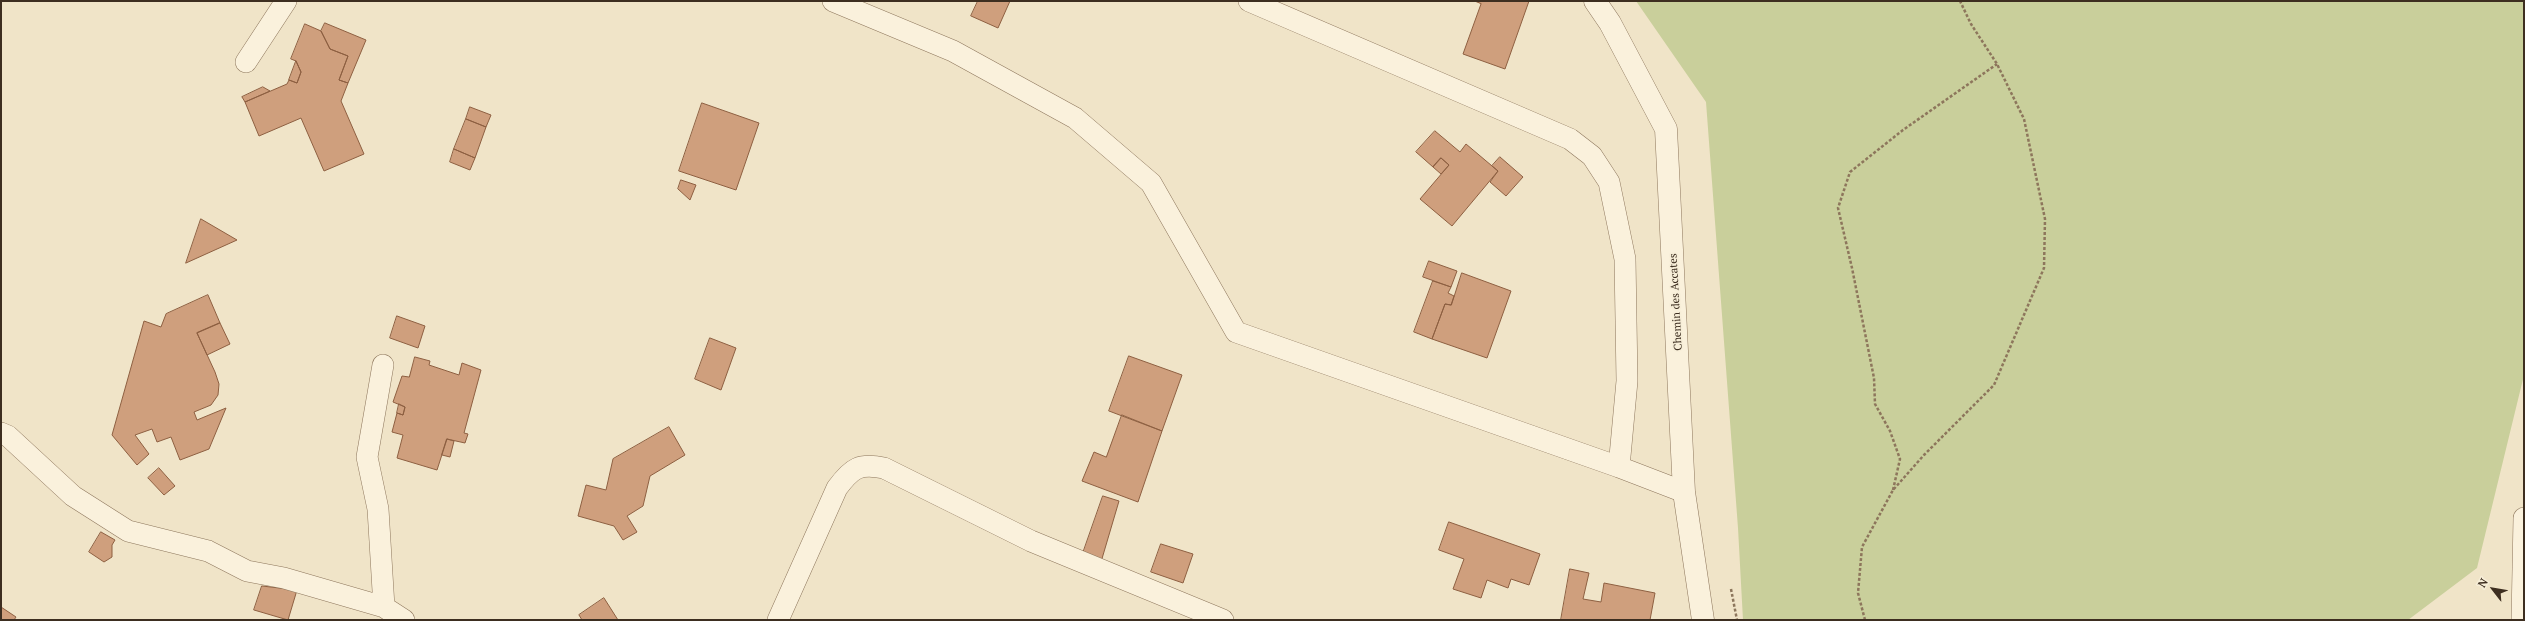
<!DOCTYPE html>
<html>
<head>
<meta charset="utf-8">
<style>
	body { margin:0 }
	#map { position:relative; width:2525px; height:621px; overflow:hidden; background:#f0e4c8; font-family:"PT Serif",serif }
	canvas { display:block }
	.frame { position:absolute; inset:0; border:2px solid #3d2e20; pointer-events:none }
	.north { position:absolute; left:2473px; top:569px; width:40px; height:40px; -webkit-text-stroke:3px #f7eed8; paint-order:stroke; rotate:301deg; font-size:11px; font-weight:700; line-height:16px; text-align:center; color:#3d2e20 }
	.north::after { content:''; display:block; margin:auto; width:14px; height:18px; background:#3d2e20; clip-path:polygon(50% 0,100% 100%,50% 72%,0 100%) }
</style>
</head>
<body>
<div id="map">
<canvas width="2525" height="621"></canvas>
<div class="frame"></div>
<div class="north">N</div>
</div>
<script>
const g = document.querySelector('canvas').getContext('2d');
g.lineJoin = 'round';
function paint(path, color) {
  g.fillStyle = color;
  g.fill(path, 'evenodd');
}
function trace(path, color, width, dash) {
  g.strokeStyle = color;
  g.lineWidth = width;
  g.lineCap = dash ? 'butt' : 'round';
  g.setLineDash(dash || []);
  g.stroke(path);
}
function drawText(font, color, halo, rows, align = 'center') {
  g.font = font + ' "PT Serif",serif';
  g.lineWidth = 3.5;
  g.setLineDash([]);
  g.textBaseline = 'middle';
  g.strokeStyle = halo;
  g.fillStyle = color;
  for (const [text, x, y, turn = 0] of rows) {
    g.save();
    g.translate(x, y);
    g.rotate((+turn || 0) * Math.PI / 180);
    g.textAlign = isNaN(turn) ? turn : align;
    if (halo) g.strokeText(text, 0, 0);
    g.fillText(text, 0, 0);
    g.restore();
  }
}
paint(new Path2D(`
	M1636,1h888v374l-47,193 -69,52h-665l-5,-92 -32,-426z`), '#c9cf9b');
const building = new Path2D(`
	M978,1h32l-12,27 -27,-12z
	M1475,1h54l-24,68 -42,-15 18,-50z
	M325,23l41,17 -18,43 -9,-3 9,-24 -18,-7 -9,-18z
	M305,24l16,7 9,18 18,7 -9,24 9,3 -7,18 23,53 -40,17 -23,-53 -42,18 -14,-34 42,-18 2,-4 8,3 4,-11 -5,-11 -5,-2z
	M296,61l5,11 -4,11 -8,-3z
	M263,87l7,4 -25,11 -3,-5z
	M702,103l57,20 -23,67 -57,-19z
	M470,107l21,8 -5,12 -20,-8z
	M466,119l20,8 -11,31 -21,-9z
	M1435,131l25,21 6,-8 32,27 -46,55 -32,-27 29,-34 -8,-7 -8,9 -17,-15z
	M454,149l21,9 -5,12 -20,-8z
	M1500,157l23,20 -17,19 -16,-14 8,-11 -6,-5z
	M1441,158l8,7 -8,9 -8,-7z
	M681,180l15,5 -6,15 -12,-11z
	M201,219l36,21 -51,23z
	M1429,261l28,10 -6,16 -28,-10z
	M1462,273l49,18 -24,67 -55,-19 13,-35 6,1z
	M1433,281l18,6 -3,6 6,3 -3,9 -6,-1 -13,35 -18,-7z
	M208,295l12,28 -23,10 18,39 4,12 -1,11 -7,10 -17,7 3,8 29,-12 -17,41 -29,11 -9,-23 -14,5 -5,-13 -17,6 14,19 -12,11 -25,-30 32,-114 17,6 5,-13z
	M397,316l28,10 -7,22 -28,-10z
	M220,323l10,21 -23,11 -10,-22z
	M710,338l26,10 -15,42 -26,-11z
	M1129,356l53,19 -20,56 -53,-20z
	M415,357l15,4 -1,4 30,10 3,-12 19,7 -17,63 4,1 -3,9 -18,-4 -10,31 -40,-12 6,-23 -11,-3 5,-19 6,2 2,-8 -12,-5 9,-26 7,1z
	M399,404l6,3 -2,8 -6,-2z
	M1122,415l40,16 -24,71 -56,-21 12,-29 12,5z
	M669,427l16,28 -35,21 -7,30 -16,10 10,16 -14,8 -9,-14 -36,-10 8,-31 20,5 7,-31z
	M447,439l7,2 -4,16 -8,-2z
	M159,468l16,18 -11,9 -16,-17z
	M1103,496l16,5 -18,61 -19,-6z
	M1449,522l91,32 -11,31 -18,-6 -3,9 -21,-8 -6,18 -28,-9 11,-30 -25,-9z
	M101,532l14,8 -3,5v12l-8,5 -15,-10z
	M1161,544l32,10 -10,29 -32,-11z
	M1570,569l19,4 -6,26 18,3 3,-19 51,10 -5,27h-89z
	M262,586l35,4 -9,30 -34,-10z
	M604,598l14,22h-36l-3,-5z
	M1,607l15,10 -2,3h-13z`);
paint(building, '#cf9f7d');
trace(building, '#8d5f41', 1);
const service = new Path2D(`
	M833,1l120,50 122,67 76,65 85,149 383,135 65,25
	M1249,1l321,138 22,17 17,26 16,77 2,122 -8,86
	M246,62l40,-61
	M383,365l-16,92 11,52 6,98
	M1,433l7,3 65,60 55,35 80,20 39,20 37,7 100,29 20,13
	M778,620l59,-132c15,-20 22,-25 47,-20l147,73 192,79
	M2522,620l2,-102`);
const minor = new Path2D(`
	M1595,1l15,22 56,106 18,363 19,128`);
trace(service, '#8d765c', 22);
trace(minor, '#8d765c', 23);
trace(new Path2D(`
	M1893,490l7,-31 -10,-28 -15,-27 -1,-26 -22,-110 -14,-60 12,-36 53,-42 94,-66
	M1731,589l6,31
	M1865,620l-7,-27 4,-46 31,-57 31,-35 70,-70 50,-117 1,-49 -21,-100 -27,-55 -26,-40 -11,-23`), '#8d765c', 2.5, [3, 2]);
trace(service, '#faf1dc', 21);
trace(minor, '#faf1dc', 22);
drawText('11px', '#3d2e20', '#f7eed8', [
	["Chemin des Accates",1676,302,-93]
]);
</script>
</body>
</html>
